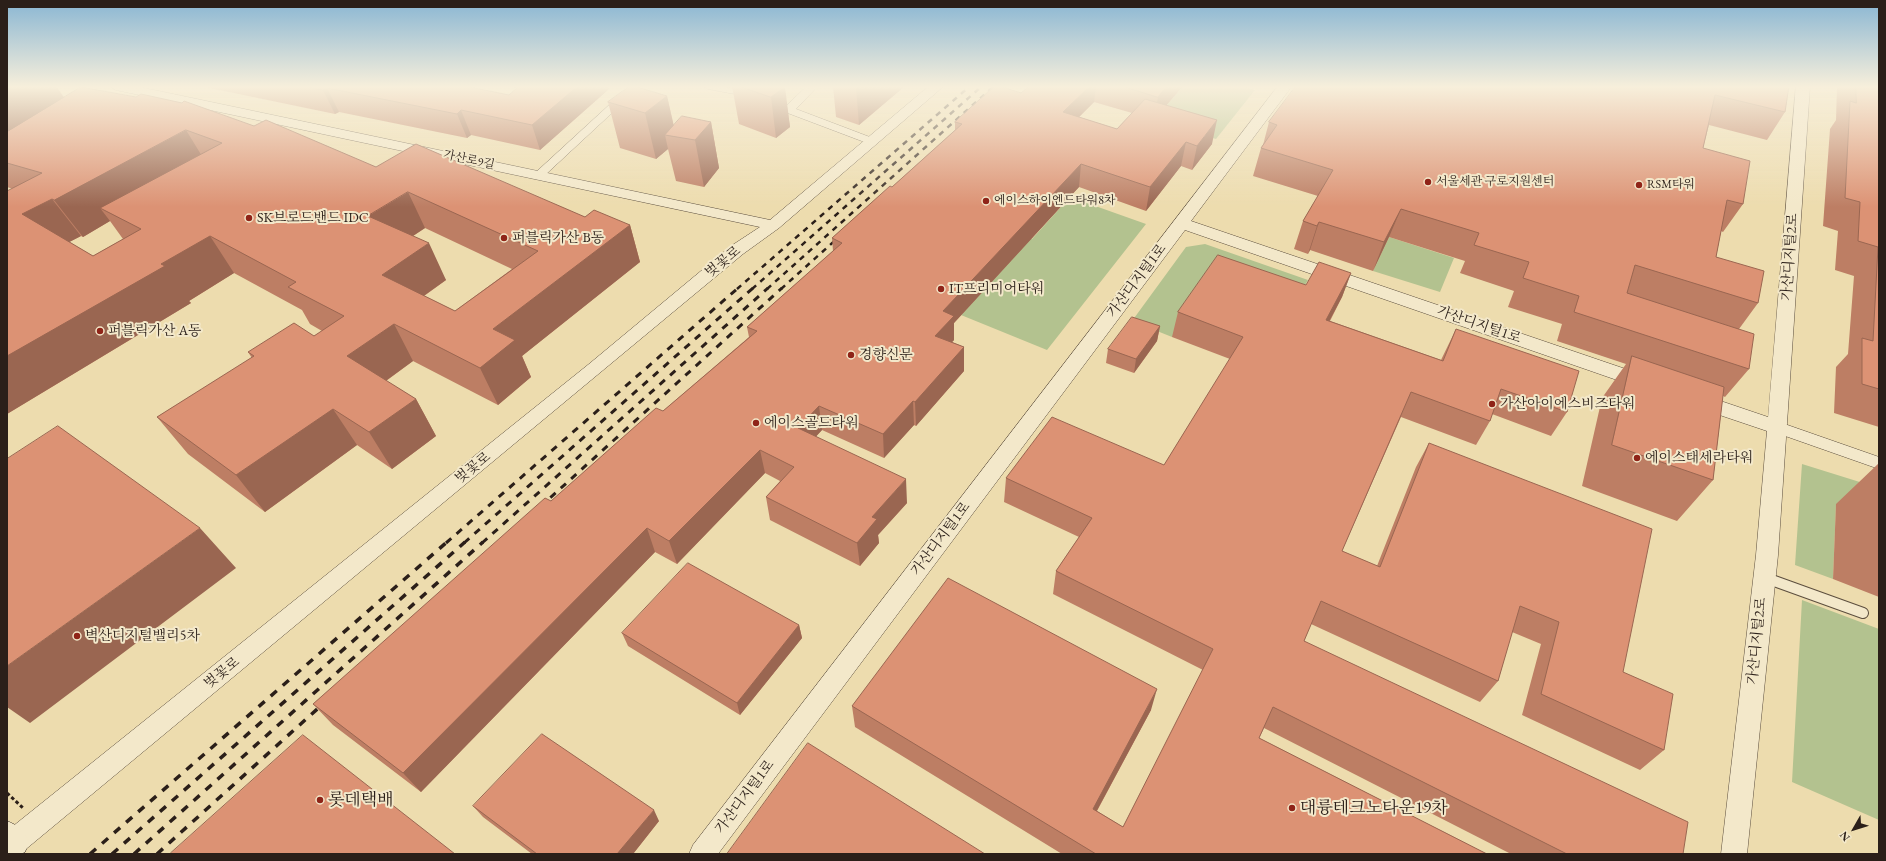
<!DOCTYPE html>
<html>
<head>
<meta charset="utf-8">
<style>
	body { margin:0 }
	#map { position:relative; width:1886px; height:861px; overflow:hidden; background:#eddcae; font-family:"EB Garamond",serif }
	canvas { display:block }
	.frame { position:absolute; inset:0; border:8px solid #2b1f19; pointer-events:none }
	.north { position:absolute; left:1834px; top:809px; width:40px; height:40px; -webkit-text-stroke:3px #f3e8ca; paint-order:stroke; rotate:231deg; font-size:11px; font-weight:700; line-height:16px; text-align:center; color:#2b1f19 }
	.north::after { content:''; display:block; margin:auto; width:14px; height:18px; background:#2b1f19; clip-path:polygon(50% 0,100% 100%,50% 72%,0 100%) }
</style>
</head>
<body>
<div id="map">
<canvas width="1886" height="861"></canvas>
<div class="frame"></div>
<div class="north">N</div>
</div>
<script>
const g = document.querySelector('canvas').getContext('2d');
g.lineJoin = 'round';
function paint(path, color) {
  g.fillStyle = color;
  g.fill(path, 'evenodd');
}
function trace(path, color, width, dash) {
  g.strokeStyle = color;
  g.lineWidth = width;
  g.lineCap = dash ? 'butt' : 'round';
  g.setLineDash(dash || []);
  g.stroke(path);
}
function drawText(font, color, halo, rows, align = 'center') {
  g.font = font + ' "EB Garamond","Noto Serif KR",serif';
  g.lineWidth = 4;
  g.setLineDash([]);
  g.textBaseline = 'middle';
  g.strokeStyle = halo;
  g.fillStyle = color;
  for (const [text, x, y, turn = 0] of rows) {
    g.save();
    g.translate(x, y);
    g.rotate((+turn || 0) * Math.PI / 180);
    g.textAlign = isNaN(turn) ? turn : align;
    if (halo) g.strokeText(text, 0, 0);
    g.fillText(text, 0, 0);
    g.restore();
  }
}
paint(new Path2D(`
	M1183,86h59l13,4 -39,49 -62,-19z
	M1070,197l76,27 -99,126 -86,-35 53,-82 18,6z
	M1389,237l65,21 -14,34 -67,-21z
	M1205,244l103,36 -16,27 -120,30 -40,-16 54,-74z
	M1802,464l77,24 -43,17 -3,74 -38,-14z
	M1802,600l77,29v191l-87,-38z`), '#b3c28f');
const service = new Path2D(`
	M1766,578l97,35`);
const minor = new Path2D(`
	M630,86h11l-98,91h-8l-2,-2 2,-2z
	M703,86c34,0 52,7 84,19l20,-19h11l-22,23 79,30 2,2 -6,3 -4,-1 -127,-48 -32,-6z
	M1776,421l103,36v12l-108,-38 -2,-4 2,-4z`);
const tertiary = new Path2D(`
	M109,86h26l635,134 159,-134h15l-165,142 -36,26 -723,600h-13v-23l582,-467 142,-118 29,-19 -644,-137z
	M1278,86h14l-101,135 458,156 3,5 -3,5 -6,1 -6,-1 -452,-157 -467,624h-29l4,-9z
	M1796,86h14l-32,469 -31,299h-26l35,-299 11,-124 -77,-26 -2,-5 2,-5 7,-2 71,24z`);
const secondary = new Path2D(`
	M7,821c12,5 17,9 22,21l-4,10 -4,2 -14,-1z`);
trace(service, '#5c4e3e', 12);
trace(minor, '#5c4e3e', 1);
trace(tertiary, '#5c4e3e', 1);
trace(secondary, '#2b1f19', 1);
trace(new Path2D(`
	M7,793l16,15`), '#2b1f19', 3, [3.5, 2.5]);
trace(service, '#f3e8ca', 10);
paint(minor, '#f3e8ca');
paint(tertiary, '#f3e8ca');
paint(secondary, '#f3e8ca');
trace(new Path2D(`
	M737,289l233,-203
	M752,289l230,-203
	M767,289l227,-203
	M781,289l59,-53`), '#2b1f19', 2.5, [5.5, 5.5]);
trace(new Path2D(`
	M540,507l242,-219
	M446,543l292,-255
	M464,543l289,-255
	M482,543l286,-255`), '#2b1f19', 3, [7, 7]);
trace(new Path2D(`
	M90,854l357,-312
	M112,854l353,-312
	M134,854l349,-312
	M157,854l168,-152`), '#2b1f19', 3.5, [8, 8]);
paint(new Path2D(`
	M7,86h49l8,11 190,29 122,41 209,50 45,8 10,37 -118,94 9,21 -33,28 -85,-44 -27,20 30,18 20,37 -44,33 -35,-24 -92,67 -77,-58 -31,-37 95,-59 -4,-6 66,-16 8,-5 -12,-7 -8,-14 -68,-37 -45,28 2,2 -184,111v-223l6,-2 -6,-2zM110,221l13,18 -30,17 -24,-14 12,-6 2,1zM425,228l87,41 -57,42 -31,-15 22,-16 -33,-44z
	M200,86h265l44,9 8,-7 -12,-2h104v3l-69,61 -69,-15 -4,3 -128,-26 -4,2z
	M732,86h52l6,41 -14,11 -37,-14z
	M833,86h72l-46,39 -23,-8z
	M1029,86h154l-17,19 46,39 -20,26 -11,-4 -35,45 -67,-24 -125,136v17l-2,2 12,5v24l-48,55 -2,-1 -30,33 -62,-28 -6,6 91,67 -29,32 1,8 -19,23 -90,-46 -4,-23 14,-16 -15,-8 -88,91 -22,-12 -234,240 -88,-67 -20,-21 238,-203 112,-90 86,-74 -2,-10 86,-76 -1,-13 60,-51 63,-57v-8l66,-29zM1094,102l38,11 -15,16 -38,-12z
	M1789,86l-4,26 -18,28 -58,-15 -6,23 40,56 -20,28 -2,-1 -5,26 42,46 -19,26 10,40 -24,28 -2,-1 -10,84 -36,41 -95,-35 20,-88 24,-34 -69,-23 5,-17 -54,-17 6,-16 -54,-18 5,-12 -76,-24 -16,34 -63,-21 -2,4 -14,-5 9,-28 15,-25 -65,-20 8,-28 2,-3 6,-23z
	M1837,86h42v341l-45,-14 2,-46 12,-13 6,-78 -19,-6 3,-39 -15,-5 7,-97 6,-9z
	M667,96l7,30 37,-4 8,46 -15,19 -28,-6 -8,-32 -12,10 -36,-11 -12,-46z
	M1351,273l-9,24 -12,24 111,39 15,-31 111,83 -16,24 -59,-22 -2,7 -14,24 -75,-28 -59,134 35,15 39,-99 13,-24 194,229 41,78 -24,20 -118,-55 19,-71 -29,-12 -14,49 -18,21 -169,-78 -7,17 379,213h-172l-247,-126 -5,10 228,116h-425l-207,-127 -3,-21 299,4 -54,101 26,16 80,-157 -150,-76 3,-23 23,-34 -75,-35 2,-24 158,-13 66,-106 -58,-22 6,-25 128,-27z
	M1160,326l-3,15 -23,32 -28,-10 2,-14z
	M1879,463v134l-46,-18 3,-75z
	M799,625l3,13 -62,77 -112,-69 -6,-13z
	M473,806l186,15 -26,33h-101l-49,-37z`), '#bd7e64');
paint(new Path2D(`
	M7,86h49l9,14 -58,33z
	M578,86h31v3l-69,61 -8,-25z
	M858,86h47l-46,39 -3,-38z
	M1090,86h6l-2,16 -33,33 2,-23z
	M1167,86h16l-29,34 4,-23z
	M785,87l5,40 -14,11 -5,-41z
	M327,88l12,24 -4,2 -12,-24z
	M667,96l9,41 -11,-2 3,14 -12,10 -11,-46z
	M461,110l10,25 -4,3 -10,-24z
	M1217,120l-5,24 -20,26 5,-24z
	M711,122l8,46 -15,19 -9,-47z
	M186,130l22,36 -108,42 10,13 -27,16 -29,-37z
	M1186,142l-5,24 -35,45 4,-24z
	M1081,164l-2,23 -125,136v17l-19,20v-24l8,-25z
	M408,192l17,36 -38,25 -19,-37z
	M52,199l29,37 -29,15 -30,-37z
	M1401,209l-12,28 -16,34 11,-29z
	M1319,222l-9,28 -2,4 9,-28z
	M630,225l10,37 -118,94 9,21 -33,28 -18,-37 13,-39z
	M210,236l24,37 -45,28 2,2 -184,111v-58l154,-92z
	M429,243l17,37 -45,32 -19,-37z
	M1351,273l-9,24 -25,47 9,-24z
	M394,324l19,37 -44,32 -22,-37z
	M1160,326l-3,15 -23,32 2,-14z
	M964,347v24l-48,55 -1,-24z
	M416,399l20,37 -44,33 -23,-37z
	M913,401l1,24 -30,33 -1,-24z
	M819,406l3,24 -20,22 -4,-24z
	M333,409l24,36 -92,67 -29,-37z
	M760,450l5,23 -88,91 -8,-23z
	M906,479l1,24 -29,32 1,8 -19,23 -3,-23 15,-26z
	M200,528l36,40 -206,155 -23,-16v-41z
	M647,528l8,24 -234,240 -18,-19z
	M799,625l3,13 -62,77 -3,-12z
	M1157,689l-6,21 -63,117 5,-18z
	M654,810l5,11 -26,33h-16z`), '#9a6651');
const building = new Path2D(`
	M304,86h161l44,9 10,-9h59l-46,39 -71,-15 -4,4 -130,-26 -4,2z
	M630,86h4l33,10 -22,17 -37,-11z
	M739,86h45l1,1 -14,10z
	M995,86h5l21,7 8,-7h61l-27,26 54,17 28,-30 72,21 -20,26 -11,-4 -36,45 -69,-23 -138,147 11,5 -19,20 29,11 -49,55 -2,-1 -30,33 -64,-28 -21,22 108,51 -34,38 5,2 -20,24 -91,-46 28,-30 -34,-17 -91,91 -22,-13 -244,245 -90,-69 232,-206 6,3 105,-93 7,3 94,-80 -10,-4 95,-84 -10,-5 58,-52 2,1 70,-63 -7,-2z
	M1122,86h45l-9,11z
	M1296,86h493l-4,26 -70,-17 -12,53 47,13 -7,43 -16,-4 -11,57 48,14 -6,32 -123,-38 -8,28 127,41 -5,35 -175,-57 5,-16 -56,-18 6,-16 -55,-17 5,-12 -78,-24 -17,33 -65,-20 -2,4 -14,-5 30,-51 -72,-22 16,-23 -8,-3z
	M1856,86h23v303l-17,-5v-46l11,3 5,-94 -20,-6 2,-39 -15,-4 5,-97 6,2z
	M81,87l55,10 5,-3 41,9 2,-2 70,25 12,-6 110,47 40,-23 169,73 9,-7 36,15 -137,104 22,11 -35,28 -86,-44 -47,32 69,43 -47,33 -36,-23 -97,66 -79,-58 97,-61 -6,-4 46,-29 20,13 30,-20 -56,-29 8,-5 -86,-46 -49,28 4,2 -158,90v-165l35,-18 -35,-10v-31zM186,130l36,13 -122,65 41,21 -48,27 -71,-42 30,-15 2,1zM408,192l130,59 -83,60 -73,-36 47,-32 -61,-27z
	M682,116l29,6 -16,18 -30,-5z
	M1218,255l88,30 13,-23 32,11 -25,47 117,41 13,-32 123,42 -12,41 -66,-23 -11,32 -79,-29 -69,159 38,16 49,-124 223,86 -29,143 50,22 -9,56 -123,-56 18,-72 -39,-16 -22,75 -177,-80 -17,40 384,181 -5,32h-116l-294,-147 -14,31 228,116h-391l-244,-148 96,-128 209,111 -64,120 30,18 90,-178 -157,-78 36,-53 -86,-40 46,-61 112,48 79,-128 -65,-25z
	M1132,317l28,9 -24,33 -28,-10z
	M1632,356l92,31 -11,93 -101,-35z
	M58,426l142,102 -193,138v-207z
	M688,563l111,62 -62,78 -115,-70z
	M542,734l112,76 -37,44h-80l-64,-48z
	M303,735l152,119h-283l-1,-1z
	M808,743l177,111h-258z`);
paint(building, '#dc9274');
trace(building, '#9a6651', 1);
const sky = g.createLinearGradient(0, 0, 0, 207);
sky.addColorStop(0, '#89b6d3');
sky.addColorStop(0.42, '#f7efdb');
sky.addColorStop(1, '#f7efdb00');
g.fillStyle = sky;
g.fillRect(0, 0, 1886, 207);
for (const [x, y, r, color] of [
	[1428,182,4,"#8f2418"],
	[1639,185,4,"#8f2418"],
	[986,201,4,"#8f2418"],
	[249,218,4,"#8f2418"],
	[504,238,4,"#8f2418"],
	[941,289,4,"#8f2418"],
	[100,331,4,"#8f2418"],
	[851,355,4,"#8f2418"],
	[1492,404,4,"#8f2418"],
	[756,423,4,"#8f2418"],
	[1637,458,4,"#8f2418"],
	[77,636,4,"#8f2418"],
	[320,800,4,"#8f2418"],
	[1292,808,4,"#8f2418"]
]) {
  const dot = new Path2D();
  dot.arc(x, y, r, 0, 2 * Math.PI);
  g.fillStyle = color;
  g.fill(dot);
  trace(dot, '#f3e8ca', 1.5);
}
drawText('12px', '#2b1f19', '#f3e8ca', [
	["가산로9길",469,160,12]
]);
drawText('12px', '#2b1f19', '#f3e8ca', [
	["서울세관 구로지원센터",1436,182],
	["RSM타워",1647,185],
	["에이스하이엔드타워8차",994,201]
], 'left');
drawText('14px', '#2b1f19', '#f3e8ca', [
	["SK브로드밴드 IDC",257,218],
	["퍼블릭가산 B동",512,238],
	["IT프리미어타워",949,289],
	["퍼블릭가산 A동",108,331],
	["경향신문",859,355],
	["가산아이에스비즈타워",1500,404],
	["에이스골드타워",764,423],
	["에이스태세라타워",1645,458],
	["벽산디지털밸리5차",85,636]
], 'left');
drawText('14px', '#2b1f19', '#f3e8ca', [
	["가산디지털2로",1790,257,-86],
	["벚꽃로",723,262,-39],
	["가산디지털1로",1137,281,-53],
	["가산디지털1로",1479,325,19],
	["벚꽃로",473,468,-39],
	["가산디지털1로",941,539,-53],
	["가산디지털2로",1757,641,-84],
	["벚꽃로",222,673,-39],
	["가산디지털1로",745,797,-53]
]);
drawText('17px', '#2b1f19', '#f3e8ca', [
	["롯데택배",328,800],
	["대륭테크노타운19차",1300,808]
], 'left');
</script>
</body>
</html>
